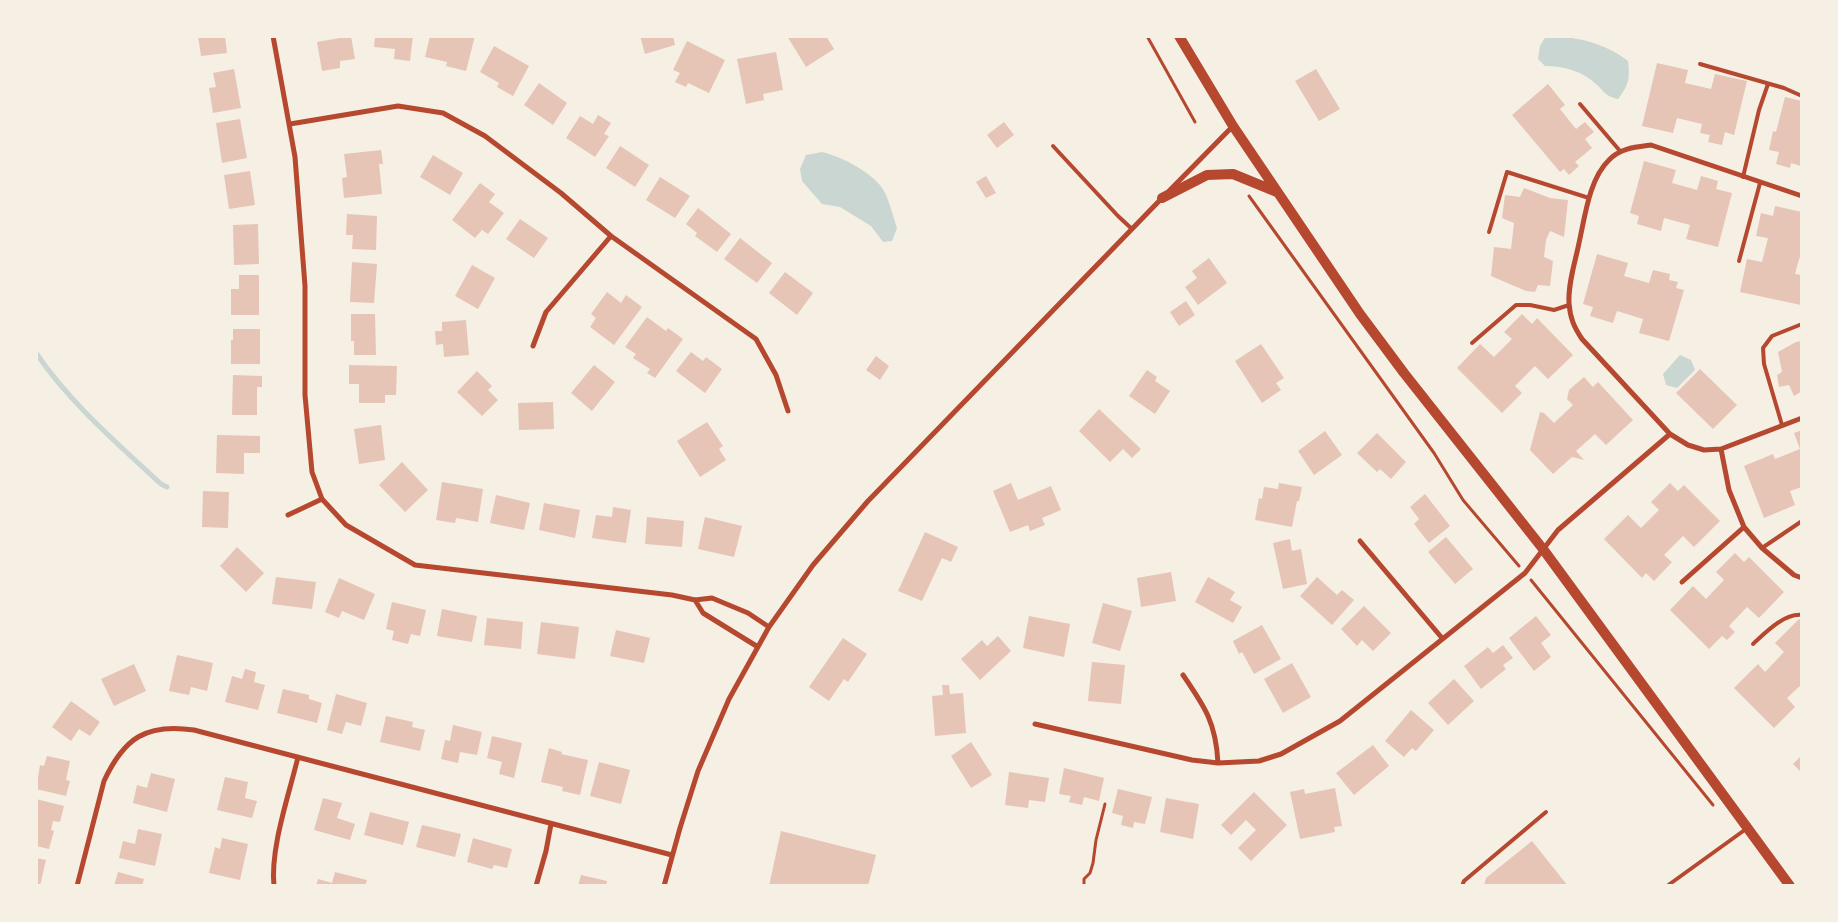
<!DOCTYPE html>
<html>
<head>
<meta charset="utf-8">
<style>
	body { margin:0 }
	#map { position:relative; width:1838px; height:922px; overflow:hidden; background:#f6efe4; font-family:"Work Sans",sans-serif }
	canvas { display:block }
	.frame { position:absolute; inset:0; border:38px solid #f6efe4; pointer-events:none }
</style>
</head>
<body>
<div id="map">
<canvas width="1838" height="922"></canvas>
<div class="frame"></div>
</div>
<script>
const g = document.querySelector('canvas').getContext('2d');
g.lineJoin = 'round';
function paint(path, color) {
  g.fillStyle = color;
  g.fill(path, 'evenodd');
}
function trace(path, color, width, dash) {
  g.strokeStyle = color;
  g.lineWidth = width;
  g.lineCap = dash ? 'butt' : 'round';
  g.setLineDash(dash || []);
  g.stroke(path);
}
paint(new Path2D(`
	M1546,36c29,0 59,7 82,25 2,17 1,24 -10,38 -13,-3 -13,-7 -22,-15 -14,-13 -32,-18 -51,-18l-7,-7 2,-13z
	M822,152c19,4 53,22 62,39 6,12 9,25 13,37l-5,13 -9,1 -12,-16 -31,-19 -18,-3 -20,-23 -2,-12 6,-14z
	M1680,355l11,5 4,10 -18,18 -11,-3 -3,-11z`), '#c9d6d2');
trace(new Path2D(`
	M36,353c34,50 81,90 125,131l6,3`), '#c9d6d2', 5);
paint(new Path2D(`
	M198,36h27l2,17 -26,3z
	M351,36l4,23 -15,2v7l-18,3 -5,-29z
	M375,36h38l-3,25 -16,-2 1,-10 -21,-2z
	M430,36h45l-9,35 -20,-5 1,-4 -22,-5z
	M640,36h33l2,9 -30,9z
	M787,36h39l8,13 -28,18z
	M687,41l38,19 -16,33 -21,-10 -2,4 -11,-5 5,-9 -7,-3z
	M494,46l35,20 -16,30 -16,-9 2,-4 -19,-11z
	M776,52l7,38 -20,4 1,6 -18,4 -9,-45z
	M1657,63l31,7 -3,13 26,6 4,-15 32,7 -13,54 -9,-3 -3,13 -14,-3 2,-7 -10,-2 2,-9 -25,-6 -4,15 -31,-7z
	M234,69l7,39 -28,5 -4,-25 7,-1 -3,-14z
	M1316,69l24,40 -21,12 -24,-40z
	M539,83l28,20 -14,22 -29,-20z
	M1548,84l17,21 -5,4 16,20 9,-7 9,10 -9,7 7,9 -17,14 4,4 -10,9 -5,-6 -4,3 -48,-57z
	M1785,97l17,4v61l-1,4 -10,-3 -1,5 -14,-4 3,-12 -10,-2 4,-19 3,1z
	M598,115l13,8 -7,11 5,2 -14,21 -29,-19 14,-22 13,8z
	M240,119l7,39 -25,5 -6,-40z
	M1004,122l10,13 -17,13 -10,-13z
	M620,146l29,19 -14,22 -29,-19z
	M381,150l2,14h-4l3,30 -38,4 -2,-20 5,-1 -3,-23z
	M433,155l30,18 -13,22 -30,-18z
	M1644,161l32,9 -4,13 25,7 4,-14 17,5 -2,8 16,4 -14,54 -32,-8 4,-14 -26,-7 -3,13 -24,-7 2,-8 -9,-3z
	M250,171l5,34 -26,4 -5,-34z
	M986,176l10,17 -10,5 -10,-16z
	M660,177l30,19 -15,22 -29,-18z
	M480,183l15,11 -6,8 15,11 -16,21 -6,-4 -7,8 -23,-18z
	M1524,188l26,10 18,2 -4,37 -14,-6 -4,9 -2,17 9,4 -3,25 -12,-1 -3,7 -9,-1 -35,-15 3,-29 17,2 3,-26 -12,-5 3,-23 15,2z
	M1775,206l27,6v37l-7,25 7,1 -1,30 -61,-13 7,-33 15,3 6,-24 -12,-2 5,-23 12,3z
	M698,208l33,26 -14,18 -22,-16 2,-3 -11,-9z
	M347,214l30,2 -1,34 -24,-1 1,-14h-7z
	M520,219l28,19 -14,20 -28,-19z
	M258,224l1,40 -25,1 -1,-40z
	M740,238l32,25 -15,20 -33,-24z
	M1597,254l31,9 -4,13 25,7 4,-13 17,4 -1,6 9,2 -2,6 8,2 -15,51 -30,-8 4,-14 -26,-8 -4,12 -23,-7 3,-9 -10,-3z
	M1209,258l18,25 -29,22 -13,-18 12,-9 -5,-7z
	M352,262l25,2 -3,39 -24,-1z
	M472,265l23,13 -17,31 -23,-13z
	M785,272l28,21 -16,22 -28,-22z
	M239,275h20v40h-28v-26h8z
	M607,292l14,11 5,-8 16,12 -28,38 -24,-18 6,-9 -5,-4z
	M1186,301l9,14 -16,11 -9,-14z
	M351,314h24l1,41h-22v-14h-3z
	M1522,314l10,10 5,-6 36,37 -25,24 -13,-13 -20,20 7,7 -20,20 -45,-45 23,-24 14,13 18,-18 -8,-7z
	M647,317l19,14 2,-3 15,11 -28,39 -8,-5 3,-4 -17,-11 3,-4 -11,-7z
	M466,320l3,35 -25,2 -1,-13 -7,1 -1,-14h7v-9z
	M233,329h27v35h-29v-24h2z
	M1802,341v50l-8,5 -5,-11 -10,2 -2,-12 5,-3 -4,-20 18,-10z
	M1261,344l23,34 -8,5 5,7 -19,13 -27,-42z
	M691,352l12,9 3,-4 16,12 -17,24 -29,-22z
	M876,356l13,10 -9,14 -14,-10z
	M349,365l48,1 -1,29h-11v8h-26v-19h-10z
	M594,365l21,17 -23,29 -21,-18z
	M1700,369l37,36 -24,24 -37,-36z
	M1147,370l10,7 -2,4 15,10 -15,23 -26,-18z
	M477,371l15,15 -4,4 10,10 -16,16 -25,-24z
	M233,375l29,1v11h-5v28h-25z
	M1584,377l9,10 5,-5 35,38 -27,25 -11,-11 -19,17 8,9 -12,-3 -19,17 -23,-24 10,-38 4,1 10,10 19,-18 -6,-6 2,-9z
	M553,402l1,27 -35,1 -1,-27z
	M1099,409l42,40 -9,9 -9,-9 -13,13 -31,-31z
	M707,422l16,24 -4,3 7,11 -26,17 -23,-36z
	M381,425l4,35 -26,4 -5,-35z
	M1802,430v57l-12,4 5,14 -31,13 -20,-52 29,-12 2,5 25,-10 -6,-16z
	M1325,431l17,24 -28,20 -16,-24z
	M1377,433l29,29 -15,17 -11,-10 -3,3 -20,-19z
	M217,435l43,1v17h-16v21l-28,-1z
	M402,462l26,28 -23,22 -26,-27z
	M442,482l41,7 -5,33 -22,-4 -1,5 -19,-3z
	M1011,483l7,17 33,-14 10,24 -19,8 3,7 -15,6 -2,-6 -18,7 -17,-41z
	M1279,483l23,4 -3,14h-2l-5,26 -37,-7 4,-22 3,1 2,-12 14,2z
	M1670,483l8,8 6,-6 36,36 -26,26 -11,-11 -19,19 8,7 -18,19 -8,-8 -4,5 -38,-39 24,-24 13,13 18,-18 -8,-8z
	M203,491l26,1 -1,36 -26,-1z
	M1425,494l25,32 -21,17 -15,-19 5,-5 -9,-12z
	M496,495l34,8 -6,27 -34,-7z
	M544,503l36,7 -5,28 -36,-8z
	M613,507l18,3 -5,33 -34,-5 4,-23 16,2z
	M647,517l37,4 -2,26 -37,-3z
	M705,517l37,9 -8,31 -36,-8z
	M925,532l33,15 -7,15 -9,-4 -20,43 -24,-10z
	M1446,537l27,32 -18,15 -27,-32z
	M1290,539l2,12 9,-2 6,35 -24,5 -10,-46z
	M237,547l27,26 -18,19 -26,-26z
	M1735,553l9,9 5,-5 35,35 -25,26 -12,-11 -18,19 6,6 -8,8 -5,-4 -13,13 -39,-39 23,-24 13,13 18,-19 -8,-8z
	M1171,572l5,29 -35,6 -4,-29z
	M276,577l40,5 -4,27 -40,-5z
	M1208,577l27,15 -5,8 12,7 -9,16 -38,-21z
	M1317,577l20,18 5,-5 12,10 -22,25 -32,-29z
	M339,578l36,16 -11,26 -22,-9 -3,7 -14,-6z
	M392,602l34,8 -6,26 -9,-2 -3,10 -16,-4 2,-9 -8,-2z
	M1103,603l29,8 -12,40 -28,-8z
	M1364,606l27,27 -18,18 -11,-11 -5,6 -16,-17z
	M442,609l35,7 -5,26 -35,-6z
	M1029,616l41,8 -6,33 -41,-9z
	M1536,616l15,19 -10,8 10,14 -17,14 -25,-33z
	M487,618l36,4 -2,27 -37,-4z
	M1799,619l3,3v62l-15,14 8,9 -21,21 -40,-40 24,-24 7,8 19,-20 -9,-9z
	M541,622l38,5 -4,32 -38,-5z
	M1262,625l19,34 -27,15 -12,-22 -3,2 -6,-13z
	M616,630l34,8 -6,25 -34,-7z
	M998,636l13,15 -31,29 -19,-21 21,-19 5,6z
	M843,638l24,16 -19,28 -4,-3 -15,22 -20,-14z
	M1503,645l10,13 -10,7 3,4 -25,20 -17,-23 24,-19 5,6z
	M177,655l36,8 -6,28 -16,-4 -2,8 -20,-4z
	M1092,662l33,3 -4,39 -33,-3z
	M1292,663l19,34 -28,16 -19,-34z
	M134,664l12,27 -32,15 -13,-27z
	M245,669l11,3 -2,10 11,3 -7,25 -33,-8 7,-26 10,3z
	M1454,679l20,22 -26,24 -20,-22z
	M942,685h7l1,9 13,-1 3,40 -31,3 -3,-40 11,-1z
	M283,689l26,6v4l13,4 -5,20 -40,-10z
	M336,694l31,9 -6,23 -15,-4 -4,12 -15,-4z
	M71,701l29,21 -10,14 -11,-7 -8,12 -19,-14z
	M1411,710l23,20 -18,21 -4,-3 -8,9 -19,-16z
	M386,716l27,6 -1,5 13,3 -5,21 -40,-9z
	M453,725l29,7 -5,23 -17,-3 -2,11 -17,-4 4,-19 5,1z
	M492,736l30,7 -8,35 -15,-4 3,-12 -15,-4z
	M971,742l21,33 -21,13 -20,-32z
	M1373,745l16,21 -35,29 -18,-22z
	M549,748l13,4 -1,2 27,6 -8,35 -18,-4 1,-4 -22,-5z
	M1802,755v18l-9,-9z
	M47,756l23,5 -4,19 4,1 -4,15 -30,-7 4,-24 4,1z
	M599,762l31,8 -9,34 -31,-8z
	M1064,768l40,10 -5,23 -15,-4 -2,8 -13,-3 2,-6 -12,-2z
	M1009,772l40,6 -4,24 -16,-2 -1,8 -23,-3z
	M151,773l24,6 -8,33 -34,-9 4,-18 10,3z
	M225,777l23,5 -3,16 12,3 -5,17 -35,-8z
	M1335,788l7,38 -8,1 1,5 -35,7 -10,-47 14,-3 1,5z
	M1118,789l34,8 -7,27 -11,-2 -1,6 -12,-3 2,-9 -11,-3z
	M1254,792l33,33 -36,36 -13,-13 18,-18 -10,-10 -15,15 -10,-10z
	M323,798l19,5 -5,15 18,6 -5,16 -36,-10z
	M1166,798l33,6 -6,35 -33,-7z
	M36,799l28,7 -4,16 -7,-1 -2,9 3,1 -5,18 -13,-3z
	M370,812l39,10 -6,23 -39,-10z
	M422,825l39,9 -6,23 -39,-10z
	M138,829l24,5 -7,32 -36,-8 4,-17 12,3z
	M781,831l95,24 -8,31h-99z
	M222,838l26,6 -8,36 -31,-7 6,-26 5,2z
	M473,838l39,11 -5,19 -13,-3 -2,4 -25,-7z
	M1532,841l36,45h-84l2,-8z
	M36,858l10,2 -6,26h-4z
	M118,872l26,7 -2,7h-28z
	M335,872l32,8 -2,6h-49l2,-7 14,4z
	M581,875l26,6 -1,5h-28z`), '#e6c5b7');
trace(new Path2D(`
	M1147,36l48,86
	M1249,196l185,257 29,47 56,66
	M1531,580l182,225
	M1084,886v-7l6,-6 3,-10 3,-23 9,-36`), '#b5482f', 3);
trace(new Path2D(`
	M1700,64l84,24 18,8
	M1580,104l40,47
	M1053,146l65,70 14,13
	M1743,177l16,-67 9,-26
	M1489,232l18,-60 82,26
	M1739,261l21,-78
	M1472,343l44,-38h14l24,5 15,-5
	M1782,425l-18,-61 -1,-16 9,-12 30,-12
	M1762,548l40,-27
	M1753,644c12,-11 31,-31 49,-29
	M1462,886l2,-5 82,-69
	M1667,886l79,-57`), '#b5482f', 4);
trace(new Path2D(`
	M273,36l22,121 10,129v109l7,77 10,27 24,26 69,40 257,30 23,5 17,-2 36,15 21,14
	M290,124l108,-18 45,7 42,23 76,57 50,43 145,103 20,36 12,36
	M1169,191l64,-65
	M1802,196l-151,-51c-15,2 -31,3 -42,15 -20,19 -24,57 -30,83 -4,20 -11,40 -10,60 1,15 5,24 13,36l88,95 18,11 16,5 17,-1 81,-31
	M533,346l13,-34 65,-76
	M1721,449l8,41 15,37 18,21 32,27 8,3
	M288,515l34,-16
	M1360,541l82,97
	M1682,582l62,-55
	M695,600l8,13 55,34
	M1183,675c22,32 33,48 35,88
	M1035,724l157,36 26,3 41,-2 22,-7 59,-33 185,-148 33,-43 112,-96
	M77,886l27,-105c20,-43 42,-58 90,-51l478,125
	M274,886c-4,-38 15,-91 24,-129
	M536,886l10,-35 5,-27
	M664,886l16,-58 18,-57 31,-72 40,-72 44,-62 55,-64 295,-304`), '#b5482f', 5);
trace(new Path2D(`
	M1179,36l54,90 127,188 44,59 139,176 247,337
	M1162,198l45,-23 26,-1 44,18`), '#b5482f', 10);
</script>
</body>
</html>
